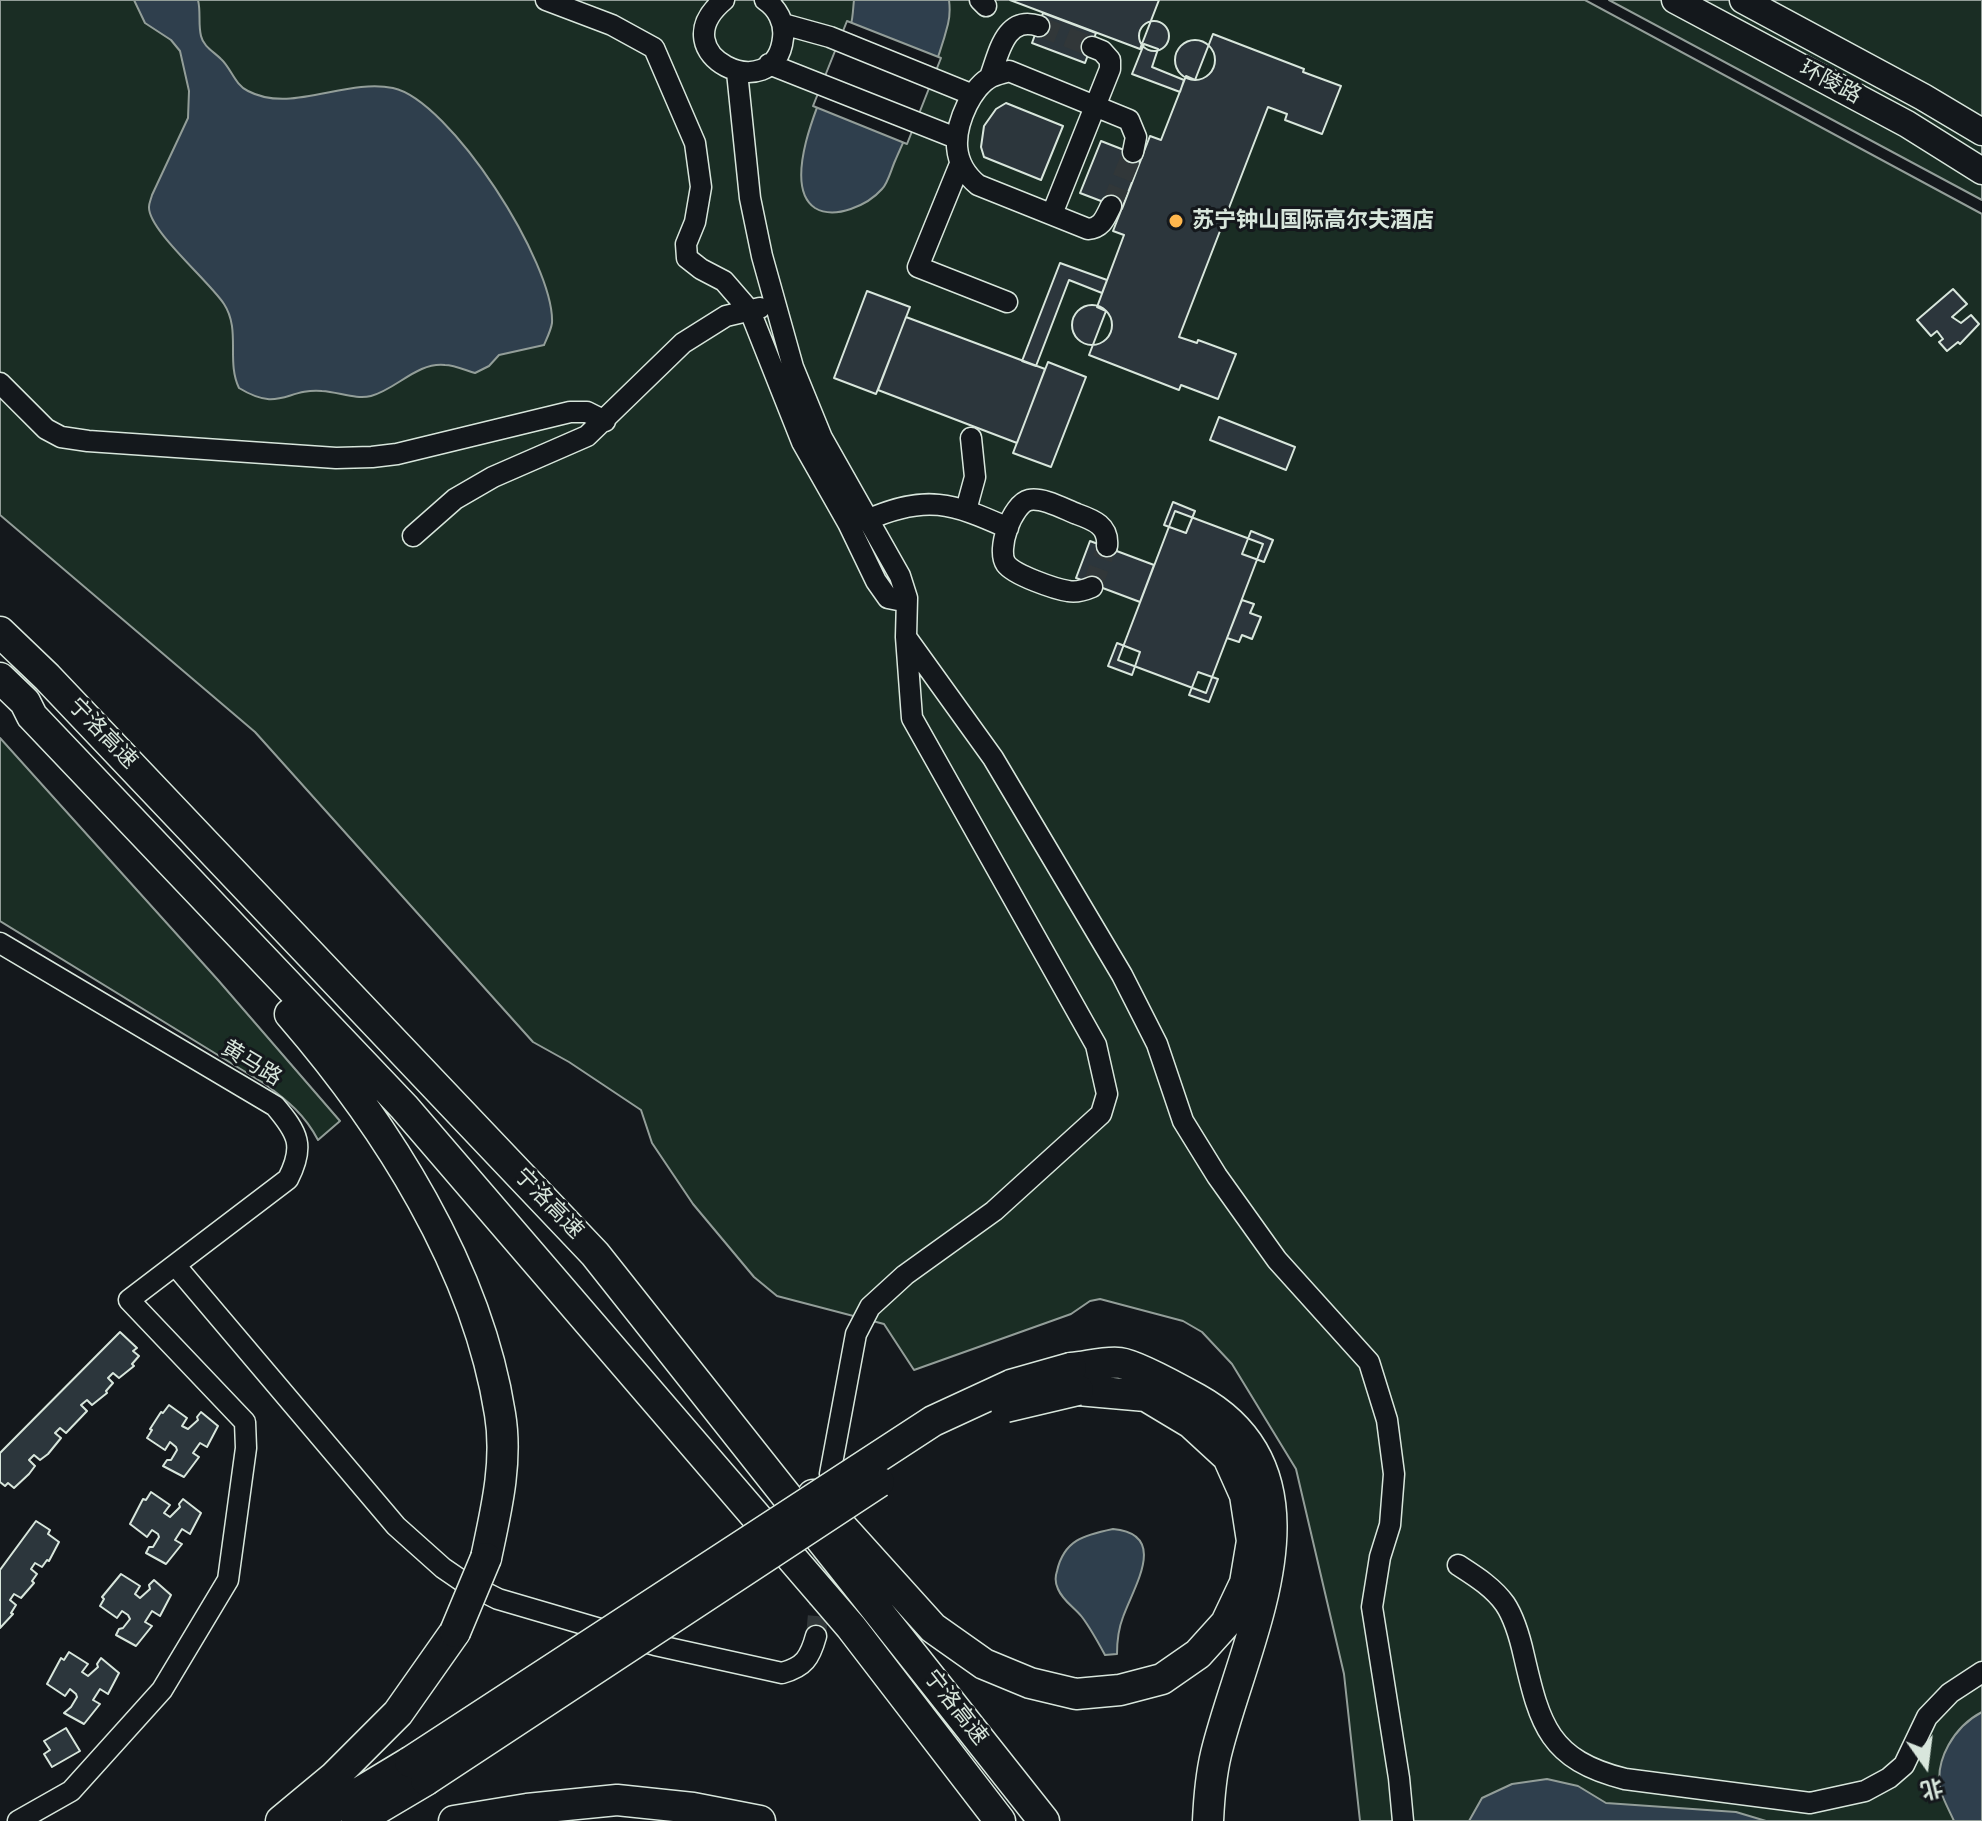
<!DOCTYPE html>
<html>
<head>
<meta charset="utf-8">
<style>
	body { margin:0 }
	#map { position:relative; width:1982px; height:1821px; overflow:hidden; background:#14181c; font-family:Roboto,"Noto Sans SC",sans-serif }
	canvas { display:block }
	.north { position:absolute; left:1886px; top:1725px; width:80px; height:80px; -webkit-text-stroke:6px #14181c; paint-order:stroke; rotate:166deg; font-size:22px; font-weight:700; line-height:32px; text-align:center; color:#d8e6dc }
	.north::after { content:''; display:block; margin:auto; width:28px; height:36px; background:#d8e6dc; clip-path:polygon(50% 0,100% 100%,50% 72%,0 100%) }
</style>
</head>
<body>
<div id="map">
<canvas width="1982" height="1821"></canvas>
<div class="north">北</div>
</div>
<script>
const g = document.querySelector('canvas').getContext('2d');
g.lineJoin = 'round';
function paint(path, color) {
  g.fillStyle = color;
  g.fill(path, 'evenodd');
}
function trace(path, color, width, dash) {
  g.strokeStyle = color;
  g.lineWidth = width;
  g.lineCap = dash ? 'butt' : 'round';
  g.setLineDash(dash || []);
  g.stroke(path);
}
function drawText(font, color, halo, rows, align = 'center') {
  g.font = font + ' Roboto,"Noto Sans SC",sans-serif';
  g.lineWidth = 6;
  g.setLineDash([]);
  g.textBaseline = 'middle';
  g.strokeStyle = halo;
  g.fillStyle = color;
  for (const [text, x, y, turn = 0] of rows) {
    g.save();
    g.translate(x, y);
    g.rotate((+turn || 0) * Math.PI / 180);
    g.textAlign = isNaN(turn) ? turn : align;
    if (halo) g.strokeText(text, 0, 0);
    g.fillText(text, 0, 0);
    g.restore();
  }
}
const green = new Path2D(`
	M0,0h1585l397,214v1607h-622l-16,-147 -48,-205 -64,-105 -30,-32 -19,-11 -83,-22 -10,2 -19,13 -157,56 -30,-46 -107,-28 -23,-19 -61,-73 -41,-61 -11,-33 -72,-48 -36,-20 -278,-310 -255,-217z
	M1609,0h373v200z
	M0,738l218,242 122,141 -22,19c-13,-25 -30,-39 -53,-56l-265,-163z`);
paint(green, '#1a2d24');
trace(green, '#939e99', 2);
const water = new Path2D(`
	M134,0h64c3,12 0,24 3,36 2,10 13,16 20,23 10,9 14,26 27,32 43,23 98,-13 145,-3 57,12 162,176 159,235 -1,7 -5,15 -8,22l-45,10 -10,11 -14,7c-10,-3 -21,-8 -30,-8 -28,-3 -48,24 -74,31 -15,4 -32,-4 -49,-5 -36,-3 -42,22 -83,-3 -13,-27 2,-58 -15,-84 -15,-23 -76,-74 -75,-97 0,-4 2,-8 3,-12l36,-77 1,-27 -9,-40 -9,-11 -26,-17z
	M854,0h95c1,8 1,16 -1,24 -11,44 -35,96 -53,137 -4,9 -7,22 -13,28 -14,16 -47,31 -67,19 -42,-28 24,-148 36,-184 2,-7 2,-16 3,-24z
	M1113,1529c56,5 21,57 10,88 -5,13 -6,24 -6,37l-12,1c-7,-13 -14,-26 -23,-38 -8,-10 -19,-16 -24,-28 -3,-6 -3,-12 -1,-18 7,-31 27,-36 56,-42z
	M1982,1712v109h-28c-4,-9 -10,-20 -13,-29 -8,-32 14,-66 41,-80z
	M1547,1779l31,7 28,17 130,9 30,9h-297l13,-23 30,-14z`);
paint(water, '#2f3f4d');
trace(water, '#939e99', 2);
const pier = new Path2D(`
	M847,21l94,37 -34,86 -94,-38z`);
paint(pier, '#14181c');
trace(pier, '#939e99', 2);
const building = new Path2D(`
	M1010,0h149l-19,49z
	M1043,13l53,20 -11,30 -53,-20z
	M1139 36a15 15 0 1 1 30 0a15 15 0 1 1-30 0Z
	M1213,34l91,35 -1,3 38,14 -19,48 -37,-14 2,-6 -19,-7 -89,230 18,6 1,-3 38,14 -18,45 -37,-14 -2,5 -90,-35 17,-44 -9,-4 27,-72 -11,-4 37,-95 11,4 25,-64 9,4z
	M1175 60a20 20 0 1 1 40 0a20 20 0 1 1-40 0Z
	M1144,44l14,5 -6,18 32,13 -4,12 -48,-18z
	M1006,103l57,23 -22,54 -57,-23 -3,-10 3,-21 12,-17z
	M1101,141l41,16 -20,52 -42,-16z
	M1060,263l47,17 -5,13 -33,-13 -33,86 -14,-5z
	M1953,289l14,15 -15,13 9,6 10,-8 8,9 -19,20 -2,-2 -11,9 -8,-9 4,-3 -6,-8 -6,5 -14,-16z
	M867,291l43,16 -34,87 -42,-16z
	M1072 325a20 20 0 1 1 40 0a20 20 0 1 1-40 0Z
	M906,317l139,52 -28,74 -139,-53z
	M1048,362l38,15 -35,90 -38,-14z
	M1219,417l76,30 -9,23 -76,-30z
	M1173,502l22,9 -9,22 -22,-8z
	M1175,511l88,33 -57,149 -88,-33z
	M1251,531l22,9 -9,22 -22,-8z
	M1090,541l64,24 -14,37 -64,-24z
	M1242,600l12,4 -4,9 11,4 -9,22 -10,-4 -3,7 -12,-4z
	M1117,643l23,9 -8,23 -24,-9z
	M1198,672l20,7 -9,23 -20,-7z
	M120,1332l17,16 -4,3 6,5 -7,8 2,2 -15,12 -6,-5 -5,5 5,5 -7,8 1,2 -15,12 -5,-5 -6,5 6,6 -21,22 -6,-5 -5,5 6,5 -13,16 -8,6 -6,-5 -5,5 6,6 -6,8 -15,14 -6,-5 -3,3 -5,-4v-29z
	M169,1405l18,13 -5,8 6,3 10,-9 -1,-3 4,-5 17,14 -11,21 -7,-4 -7,10 6,4 -15,20 -21,-11 4,-6h4l6,-10 -1,-3 -6,-5 -5,8 -18,-12 5,-8 -2,-1 11,-17 2,1z
	M151,1492l19,13 -6,8 6,4 10,-10 -1,-3 4,-5 18,14 -11,21 -8,-5 -7,11 7,4 -16,20 -20,-11 3,-6h4l6,-10 -1,-3 -6,-4 -5,7 -17,-13 13,-25 3,1z
	M36,1521l14,9 -2,4 11,8 -10,19 -2,-1 -5,7 -7,-4 -4,6 6,5 -5,7 2,2 -13,15 -7,-4 -4,6 6,5 -5,8 2,1 -13,14v-58z
	M121,1574l19,12 -5,8 5,4 10,-9 -1,-4 5,-5 17,15 -11,21 -8,-5 -7,11 7,4 -16,20 -20,-11 3,-6 4,-1 7,-9 -2,-4 -6,-4 -5,7 -17,-12 4,-7 -2,-2z
	M69,1652l19,12 -6,8 6,4 10,-9 -1,-3 4,-6 18,15 -11,21 -8,-5 -7,11 7,4 -16,20 -20,-11 7,-6 6,-10 -1,-3 -6,-5 -5,7 -18,-12 14,-26 3,2z
	M66,1728l14,23 -28,16 -8,-13 6,-4 -6,-9z`);
paint(building, '#2c363c');
trace(building, '#d8e6dc', 2);
trace(new Path2D(`
	M1039,26l53,21
	M1111,206l22,-54
	M1092,587l15,-41
	M816,1636l9,-99`), '#313739', 20, [20, 10]);
const minor = new Path2D(`
	M546,0l66,25 42,23 41,95 6,44 -6,35 -9,22 1,14 14,11 23,12 26,30 52,131 46,81 28,58 12,17 10,2 9,-2
	M724,0c-66,55 52,109 59,38 2,-16 -6,-30 -18,-38
	M980,0l6,6
	M783,24l47,13 143,58
	M769,64l187,74
	M737,72l13,126 12,58 31,111 29,71 78,138 7,22 -1,39 87,121 129,217 35,69 26,77 34,55 60,84 92,102 18,58 7,54 -4,51 -10,32 -8,50 27,171 4,43
	M990,77c9,-24 15,-62 49,-51
	M960,164l-42,103 89,35
	M1111,206c-6,12 -9,22 -23,23l-110,-44c-27,-22 -25,-51 -11,-80 5,-10 14,-23 24,-28 6,-3 13,-4 18,-6l120,49 7,17 -3,15
	M1052,214l58,-145v-9l-8,-9 -10,-4
	M0,383l46,46 15,8 27,4 248,17 36,-1 25,-3 173,-42h17l18,9
	M966,510l9,-33 -4,-39
	M867,520c59,-26 85,-17 141,8
	M413,536l42,-37 38,-22 94,-41 96,-93 43,-27 34,-8
	M1092,587c-7,3 -15,6 -24,4 -13,-2 -54,-16 -62,-27 -10,-14 6,-60 23,-64 14,-3 35,9 48,14 17,6 32,12 30,32
	M0,943l275,163c23,27 30,40 13,73l-159,121 116,122 1,26 -18,132 -66,110 -91,101 -53,30
	M175,1265l221,261 47,42 19,13 36,18 157,46 127,28c22,-6 28,-15 34,-37
	M830,1474l26,-140 14,-27 35,-32 89,-64 107,-97 6,-20 -11,-49 -184,-327 -6,-81
	M1458,1565c17,11 35,22 47,39 10,15 15,34 19,52 16,69 25,104 101,123l185,24 55,-12 24,-13 15,-13 23,-48 23,-24 32,-21`);
const major = new Path2D(`
	M1675,0l232,124 75,47
	M1743,0l180,97 59,35`);
const highway = new Path2D(`
	M0,632l47,45 548,577 449,567
	M0,678l25,24 7,14 372,391 447,520 149,194
	M290,1014c96,111 187,253 210,400 8,48 -4,97 -14,144
	M1071,1368c15,-1 34,-7 49,-5 16,2 61,27 77,36 139,78 46,242 19,355 -5,21 -7,45 -8,67
	M813,1495l120,133 51,36 46,19 46,11 44,-4 42,-11 36,-25 28,-31 19,-40 7,-42 -7,-46 -17,-38 -37,-34 -45,-27 -68,-6
	M281,1821l53,-44 64,-64 57,-81
	M312,1821l98,-59
	M357,1821l69,-41
	M454,1821l73,-12 90,-9 76,8 67,13`);
trace(minor, '#d8e6dc', 23);
trace(major, '#d8e6dc', 29);
trace(highway, '#d8e6dc', 33);
trace(minor, '#14181c', 20);
trace(major, '#14181c', 26);
trace(highway, '#14181c', 30);
const highwayBridge = new Path2D(`
	M1006,1407l72,-17
	M455,1632l31,-74
	M410,1762l523,-341 78,-36 60,-17
	M426,1780l453,-298`);
trace(highwayBridge, '#d8e6dc', 33, []);
trace(highwayBridge, '#14181c', 30);
for (const [x, y, r, color] of [
	[1176,221,8,"#ffb74d"]
]) {
  const dot = new Path2D();
  dot.arc(x, y, r, 0, 2 * Math.PI);
  g.fillStyle = color;
  g.fill(dot);
  trace(dot, '#14181c', 3);
}
drawText('22px', '#d8e6dc', '#14181c', [
	["环陵路",1830,83,28],
	["宁洛高速",102,734,46],
	["黄马路",251,1064,31],
	["宁洛高速",548,1204,46],
	["宁洛高速",955,1708,52]
]);
drawText('bold 22px', '#d8e6dc', '#14181c', [
	["苏宁钟山国际高尔夫酒店",1192,221]
], 'left');
</script>
</body>
</html>
